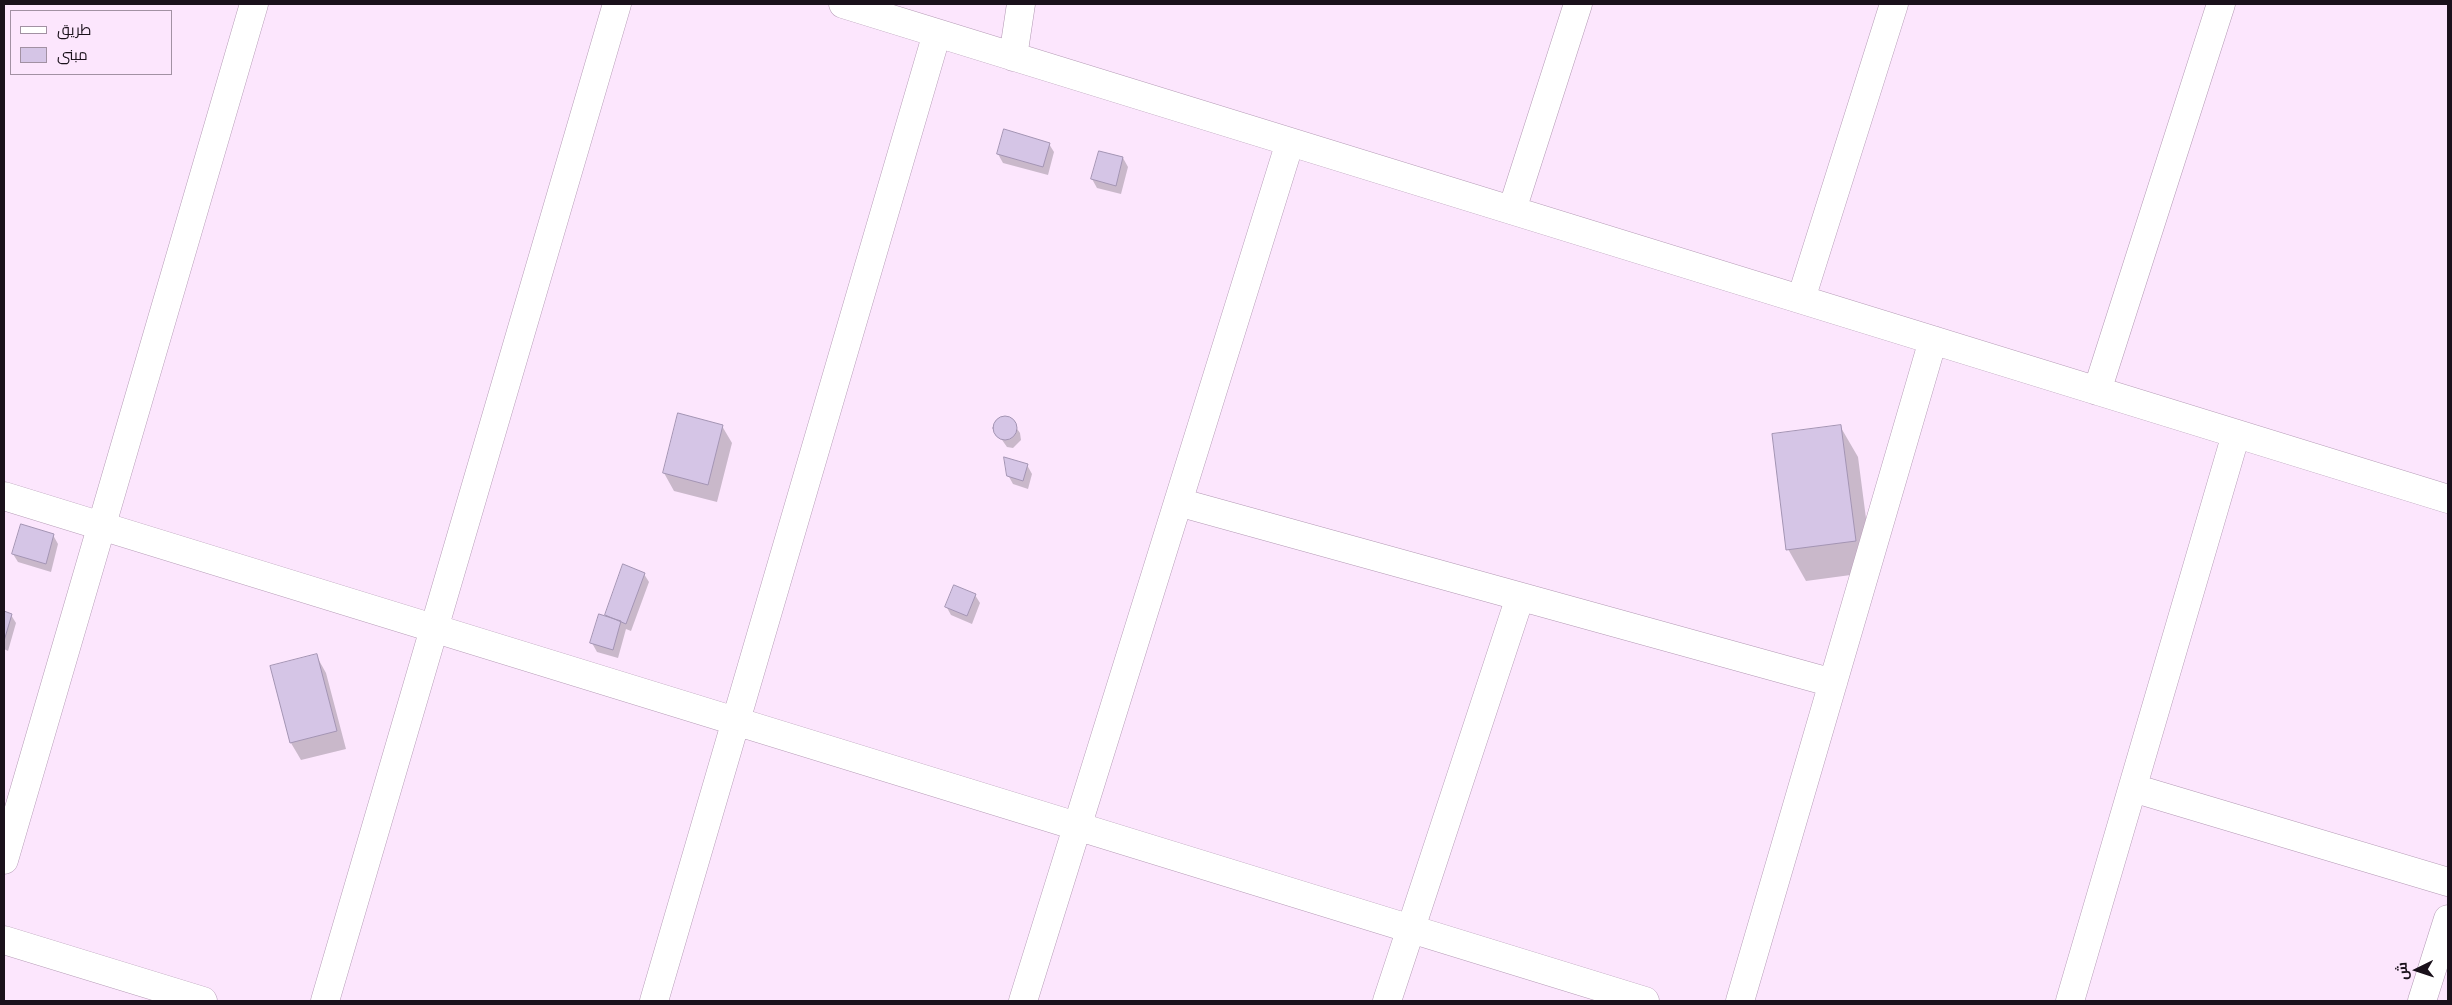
<!DOCTYPE html>
<html>
<head>
<meta charset="utf-8">
<style>
	body { margin:0 }
	#map { position:relative; width:2452px; height:1005px; overflow:hidden; background:#fce6fd; font-family:Ubuntu,Cairo,sans-serif }
	canvas { display:block }
	.frame { position:absolute; inset:0; border:5px solid #1a111b; pointer-events:none }
	.legend { position:absolute; left:10px; top:10px; width:162px; height:65px; box-sizing:border-box; background:#fce6fd; border:1px solid #a291a3; margin:0; padding:6px 9px; list-style:none; font-size:15px; color:#1a111b }
	.legend li { display:flex; align-items:center; gap:10px; height:25px }
	.legend b { width:25px; border:1px solid #a291a3 }
	.north { position:absolute; left:2392px; top:945px; width:50px; height:50px; -webkit-text-stroke:4px #fce6fd; paint-order:stroke; rotate:266deg; font-size:14px; font-weight:700; line-height:20px; text-align:center; color:#1a111b }
	.north::after { content:''; display:block; margin:auto; width:18px; height:22px; background:#1a111b; clip-path:polygon(50% 0,100% 100%,50% 72%,0 100%) }
</style>
</head>
<body>
<div id="map">
<canvas width="2452" height="1005"></canvas>
<div class="frame"></div>
<ul class="legend">
<li><b style="height:6px;background:#fff"></b>طريق</li>
<li><b style="height:14px;background:#d5c5e6"></b>مبنى</li>
</ul>
<div class="north">ش</div>
</div>
<script>
const g = document.querySelector('canvas').getContext('2d');
g.lineJoin = 'round';
function paint(path, color) {
  g.fillStyle = color;
  g.fill(path, 'evenodd');
}
function trace(path, color, width, dash) {
  g.strokeStyle = color;
  g.lineWidth = width;
  g.lineCap = dash ? 'butt' : 'round';
  g.setLineDash(dash || []);
  g.stroke(path);
}
paint(new Path2D(`
	M1049,144l5,8 -6,23 -45,-12 -5,-9z
	M1123,158l5,9 -7,27 -24,-6 -5,-9z
	M1001,419h9l10,14 1,7 -8,8 -6,-1 -12,-17 1,-6z
	M722,426l10,17 -15,59 -43,-11 -10,-18z
	M1840,426l18,31 15,115 -67,9 -18,-32z
	M1027,465l5,9 -4,15 -15,-5 -5,-9z
	M53,535l5,9 -7,28 -33,-10 -5,-8z
	M624,566l20,8 5,8 -18,49 -5,-2 -8,29 -21,-6 -5,-9 13,-26z
	M975,595l5,8 -8,21 -21,-9 -5,-9z
	M4,612l7,3 5,8 -8,28 -4,-2z
	M316,655l10,18 20,76 -45,11 -10,-17z`), '#0003');
const building = new Path2D(`
	M1004,129l46,14 -7,24 -46,-13z
	M1099,151l24,6 -7,29 -25,-7z
	M678,413l45,12 -15,60 -45,-12z
	M993 428a12 12 0 1 1 24 0a12 12 0 1 1-24 0Z
	M1841,425l15,116 -70,9 -14,-116z
	M1004,457l24,7 -5,17 -16,-5z
	M21,524l33,10 -8,30 -34,-10z
	M623,564l22,9 -19,51 -21,-9z
	M954,585l22,9 -9,22 -22,-9z
	M4,611l8,3 -8,27z
	M599,614l22,7 -8,29 -23,-7z
	M317,654l20,77 -47,12 -20,-77z`);
paint(building, '#d5c5e6');
trace(building, '#a394b3', 1);
const minor = new Path2D(`
	M843,4l1605,495
	M1013,57l8,-53
	M1512,210l66,-206
	M1801,299l93,-295
	M2097,391l124,-387
	M4,496l1641,505
	M1178,502l655,181
	M2133,788l315,94
	M4,860l250,-856
	M4,940l199,61
	M325,1001l292,-997
	M654,1001l283,-968
	M1023,1001l267,-859
	M1387,1001l133,-404
	M1740,1001l193,-661
	M2070,1001l166,-567
	M2422,1001l26,-82`);
trace(minor, '#b399b4', 29);
trace(minor, '#fff', 28);
</script>
</body>
</html>
